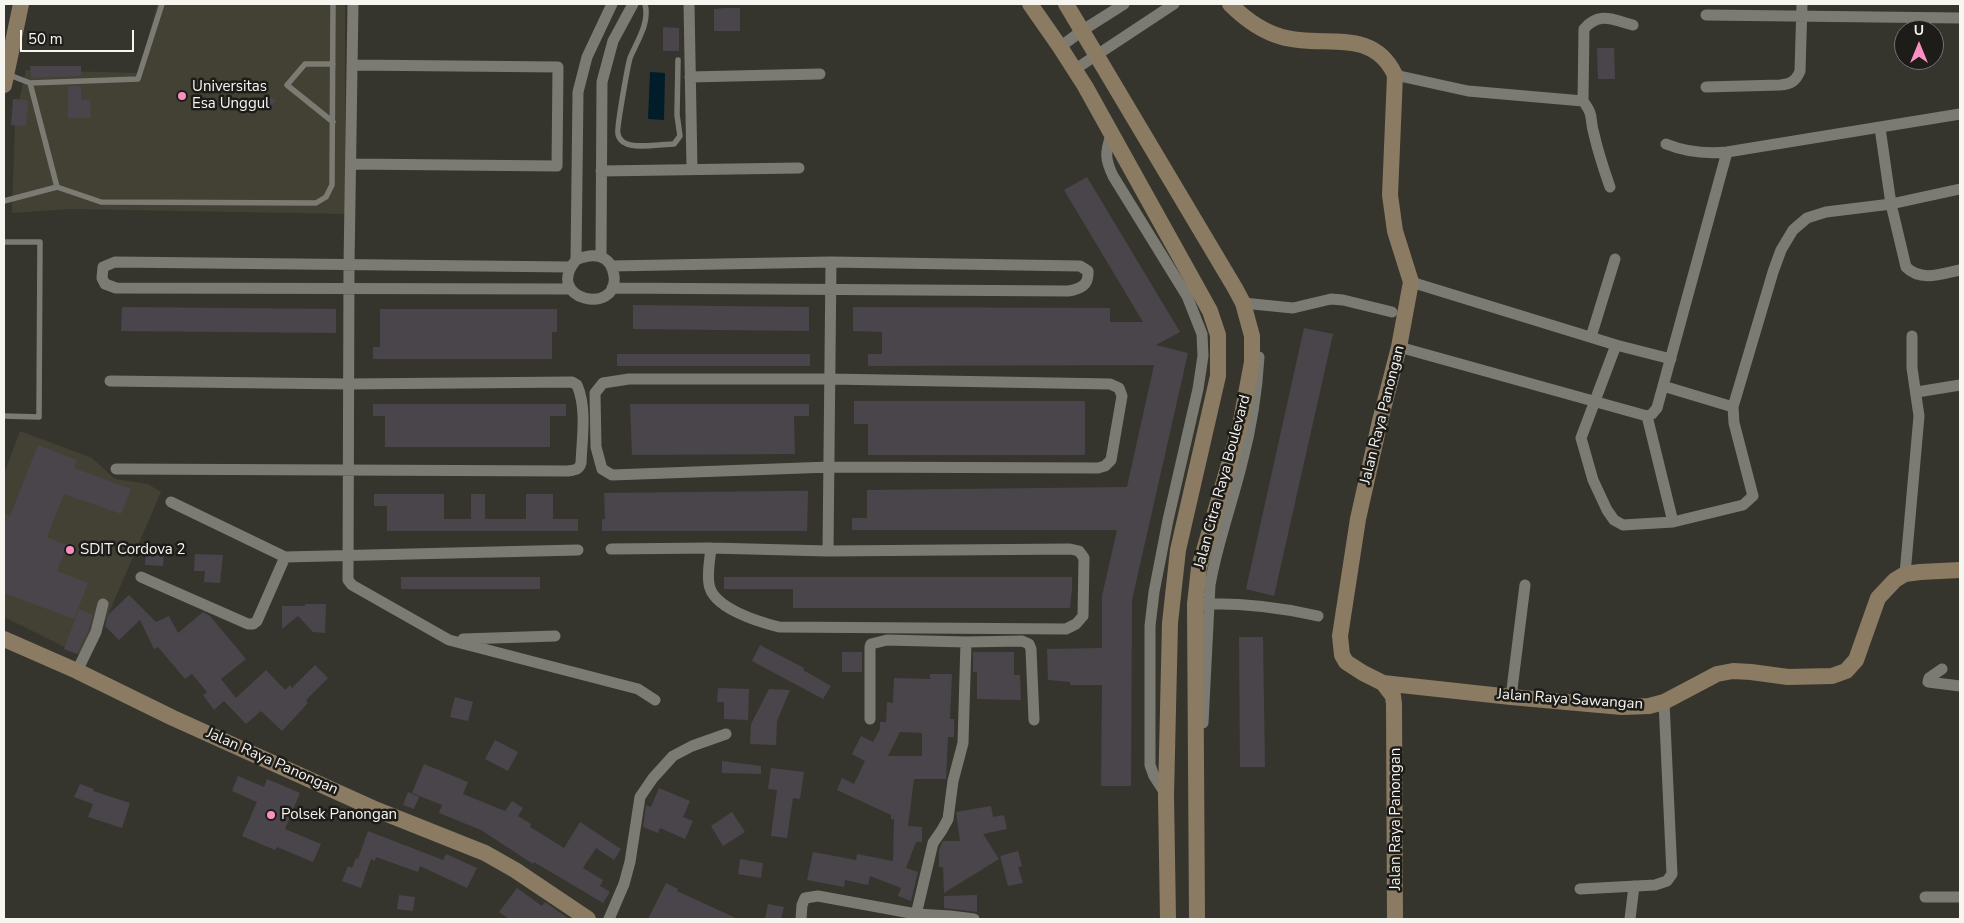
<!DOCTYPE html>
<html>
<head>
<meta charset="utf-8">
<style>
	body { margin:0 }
	#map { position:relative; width:1964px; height:923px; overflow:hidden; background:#36352d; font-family:"Nunito Sans",sans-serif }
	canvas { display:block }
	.frame { position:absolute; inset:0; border:5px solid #f6f5f0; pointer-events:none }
	.north { position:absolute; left:1894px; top:20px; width:50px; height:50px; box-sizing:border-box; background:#1d1c19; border:1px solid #74736f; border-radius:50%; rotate:0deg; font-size:14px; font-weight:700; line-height:20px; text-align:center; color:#f6f5f0 }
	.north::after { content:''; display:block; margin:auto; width:18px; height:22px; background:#fc8fc1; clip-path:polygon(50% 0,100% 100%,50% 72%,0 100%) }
	.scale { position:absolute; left:20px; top:30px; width:114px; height:22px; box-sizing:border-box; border:2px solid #f6f5f0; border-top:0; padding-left:6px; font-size:15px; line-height:18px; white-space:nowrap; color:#f6f5f0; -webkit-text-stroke:4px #1d1c19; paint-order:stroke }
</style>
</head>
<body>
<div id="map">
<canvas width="1964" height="923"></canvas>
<div class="frame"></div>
<div class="north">U</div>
<div class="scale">50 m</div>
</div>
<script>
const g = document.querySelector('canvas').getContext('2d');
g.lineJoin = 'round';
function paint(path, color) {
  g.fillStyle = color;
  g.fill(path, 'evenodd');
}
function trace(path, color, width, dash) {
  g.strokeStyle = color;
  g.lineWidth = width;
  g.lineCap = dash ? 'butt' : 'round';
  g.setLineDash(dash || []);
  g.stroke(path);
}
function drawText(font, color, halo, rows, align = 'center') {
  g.font = font + ' "Nunito Sans",sans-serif';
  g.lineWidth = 5;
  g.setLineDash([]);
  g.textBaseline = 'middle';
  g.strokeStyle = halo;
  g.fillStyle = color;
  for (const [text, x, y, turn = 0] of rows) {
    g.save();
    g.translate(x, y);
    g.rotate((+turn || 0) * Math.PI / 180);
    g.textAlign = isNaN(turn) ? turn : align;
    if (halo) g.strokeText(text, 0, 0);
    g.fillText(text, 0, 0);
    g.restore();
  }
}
paint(new Path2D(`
	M157,4h188v210l-274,-5 -59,4 3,-94 11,-49 113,3z
	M20,431l72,27 23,21 33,5 13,8 -72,167 -85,-42v-143z`), '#434134');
paint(new Path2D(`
	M650,72l15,1 -1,47 -16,-1z`), '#001d29');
paint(new Path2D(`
	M725,8h15v23h-26v-22z
	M663,27l16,1v23h-16z
	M1597,48h17l1,31h-17z
	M30,66h51v10l-50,2z
	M68,86h13v14h9l1,18h-23z
	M266,94l10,7 -8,11 -10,-7z
	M13,99l15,1 -2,26 -15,-1z
	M1087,177l93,155 -24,13 32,8 -56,247 -1,186h-30l1,-101h-32v-3l-22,-2 -1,-31 55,-1v-52l15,-66h-265v-12h15v-28l260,-3 27,-122 -286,1v-12h14v-22l-29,-1v-24l257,1v14h33l-79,-132z
	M633,305l176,2v24l-176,-2z
	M122,307l214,2v24l-215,-2z
	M380,309h177v23h-5v27h-179v-12h7z
	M1304,328l29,6 -59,262 -28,-7z
	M617,354h193v12h-193z
	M854,401h231v54h-217v-31h-14z
	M373,404h193v12h-16v31h-165v-31h-12z
	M630,404h179v12h-15l1,38 -163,1z
	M38,445l39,15 -3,8 57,21 -10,25 -57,-20 -17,43 20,8 -10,26 31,12 -14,36 -70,-26v-80l6,3z
	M782,491h26l-1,40h-205v-12h3l-1,-26z
	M374,494h70v25h27v-25h14v25h41v-25h27v25h25v12h-191v-25h-13z
	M146,549l18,1 -1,16 -18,-1z
	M195,554l28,1 -3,28 -16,-1 1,-11h-11z
	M401,577h139v12h-139z
	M724,577h348v12l-2,19h-277v-19h-69z
	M129,595l27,27 13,-6 9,17 25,-21 7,4 36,43 -25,20 15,19 30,-28 19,20 5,-5 2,3 23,-23 13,13 -22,22 2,3 -26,28 -21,-20 -15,13 -22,-23 -10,9 -11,-15 4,-3 -15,-18 -7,5 -27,-32 -4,2 -14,-29 -21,20 -14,-14 3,-11z
	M305,604h21l-1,29 -12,-1 -15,-16 -16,13v-23h23z
	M79,609l14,6 -4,14 -12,25 -13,-5z
	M1239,637h24l2,130h-25z
	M760,645l44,23 -1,2 28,16 -8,13 -71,-38z
	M842,652h20v20h-20z
	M973,652h41v23h6l1,25 -44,-1v-27h-4z
	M930,674h22l-2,45h4v18h-6l-2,42h-32l-6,47 14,1v15h-6l-10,26 12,4 -7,29 -13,-5 3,-8 -31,-12 -2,9 -23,-5 -1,7 -37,-7 6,-28 43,8 1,-6 36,7 1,-42h-3v-4l-54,-25 5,-12 12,6 11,-23 -13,-7 9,-18 12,6 7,-13v-7h6l1,-20 6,1 1,-25 36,1zM900,732l22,1v23h-34z
	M718,688l31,1 -1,31 -24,-1v-17h-7z
	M769,689l21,1 -13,31 -1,24 -26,-1 1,-20z
	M455,697l18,5 -5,19 -18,-4z
	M495,740l23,12 -10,19 -23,-12z
	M722,761l39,5v8l-39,-1z
	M424,764l44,18 -5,12 42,17 7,-10 11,7 -5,8 13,8 -1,3 34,21 16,-26 41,27 -7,11 -18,-12 -13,20 20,12 -3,6 10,6 -7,11 -69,-41 -1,2 -52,-34 -42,-17 3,-8 -30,-12z
	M771,768l33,4 -4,27 -7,-1 -6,40 -16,-2 6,-46 -9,-1z
	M238,776l26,11 3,-8 33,14 -15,36 36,15 -8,18 -36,-15 -2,3 -33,-14 15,-34 -25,-11z
	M80,784l14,5 -1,2 37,12 -8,25 -34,-11 5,-13 -19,-7z
	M659,788l31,13 -7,16 10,4 -8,18 -25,-11 -2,5 -15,-6 3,-22 5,2z
	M408,792l11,5 -5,12 -11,-4z
	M991,806l2,11 11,-2 3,14 -24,5 16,25 -55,34 -1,-26h-4v-17l4,-9h17l-4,-29z
	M732,812l13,20 -22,14 -12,-20z
	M368,831l75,29 3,-6 31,14 -10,20 -47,-22 -2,6 -42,-15 -1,4 -4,-2 -10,29 -19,-7 6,-15 4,2 4,-10 2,1z
	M1018,851l4,15 -4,1 5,16 -15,3 -8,-30z
	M740,859l23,4 -2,15 -23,-4z
	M666,883l12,6 -1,2 61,28h-90z
	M517,888l25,18 3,-4 24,17h-60l-10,-7z
	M399,895l16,2 -2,14 -16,-2z
	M977,895v17l-33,-4v-12z
	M768,904l16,3 -3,12h-16z`), '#49454b');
trace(new Path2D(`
	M645,4c5,19 -8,37 -15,54 -2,7 -14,72 -12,76 0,3 4,8 7,9 9,6 38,1 49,1l6,-8 -3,-21 1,-55
	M7,74l23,9 108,-4 24,-75
	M30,83l27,104
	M333,122l-46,-37 18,-21h28
	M4,201l53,-14 44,15 215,1 10,-6 6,-12 1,-181
	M4,242h36l-1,175 -35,-1`), '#7c7b73', 5.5);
trace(new Path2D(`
	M353,4l-4,261 -1,315 4,5 97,55 189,49 17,11
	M689,4l3,165
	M1706,15l254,3
	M1060,47l23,-17 41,-26
	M1074,70l100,-66
	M1395,75l73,16 115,10c12,16 6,17 11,33 4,18 10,36 16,53
	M690,77l130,-3
	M1706,87l74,-2c11,-1 16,-4 20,-14l2,-67
	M1583,101l1,-72c15,-18 30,-9 49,-4
	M1880,128l11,76 15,63c15,15 35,7 54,3
	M1111,135c-6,18 -6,24 2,41l74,120 15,38 1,22 -5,33 -30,131 -14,72 -4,34v139l4,11 11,17
	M1666,144c20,8 40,10 61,8l233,-38
	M352,164l205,2 1,-99 -205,-2
	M601,171l198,-3
	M601,257l1,-175 11,-41 20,-37
	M576,260c16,-7 35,-7 38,16 5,40 -71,24 -38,-16l2,-168 9,-35 25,-53
	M611,266l220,-4 249,4 8,5c1,14 -7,18 -20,20l-456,-3
	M570,267l-455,-5 -12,5 -1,11 3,6 11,4 454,1
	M1411,282l205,63 55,14
	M1243,303l50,5 38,-9 12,1 49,12
	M1591,337l24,-78
	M1616,345l-35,93 12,42 14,30 7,10 9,5 50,-3 -26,-106
	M1399,347l248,69 5,-2 5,-6 70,-256
	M629,379h201l280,5 9,4 3,8 -11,64 -6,6 -7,2 -268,-1 -218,8 -10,-6 -6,-22 -1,-54 8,-10z
	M110,381l239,3 223,-2 5,3c10,23 5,53 4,78 -2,7 -6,7 -13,8l-452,-2
	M1663,386l70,21
	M1917,392l43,-7
	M171,502l114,55 293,-7
	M1673,522l70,-17 10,-9 -19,-73 -1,-16 40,-135 8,-22 12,-20 14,-12 19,-6 65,-8 69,-15
	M611,549l100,-1 117,3 242,-2 9,2 5,7 -1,58 -7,8 -10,5 -287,-2c-20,-5 -67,-19 -70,-43 -2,-11 1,-25 2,-36
	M828,551l3,-289
	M1905,574l14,-158 -7,-48v-32
	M141,577l107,47h5l4,-3 28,-64
	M1201,604c40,-1 78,3 117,12
	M463,639l92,-3
	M1942,669l-13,9 -1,4 32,4
	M77,671l19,-39 7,-28
	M1511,697l14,-112
	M870,719v-72l1,-3 16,-4 79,2
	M1203,723l7,-138c7,-41 22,-81 32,-122 9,-34 15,-71 17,-106
	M1580,889l75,-4 12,-4 5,-7 -8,-172
	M1925,897h35
	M609,919l15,-35 6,-22 10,-65 13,-19 20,-22 19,-10 34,-12
	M801,919l1,-14 3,-7 13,-2 98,18 34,2 24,3
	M915,919l18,-76 9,-13 6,-11 5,-38 10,-38 3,-101 56,-1 7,3 2,5 3,71
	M1630,919l4,-33`), '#7c7b73', 11);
trace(new Path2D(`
	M1030,4l30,43 25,39 125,225 8,24v41l-40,174 -8,73 -4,172 2,124
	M1066,4l169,284 8,15 9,33v26l-12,64 -41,142 -4,36 2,315
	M1230,4c15,15 31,27 52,33 41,12 90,-11 113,38l-5,120 5,36 16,51 -12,65 -19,74 -22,98 -18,117 2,19 4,7 17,11 20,10 10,13 1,8 1,215
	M4,85l17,-81
	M4,639l73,32 96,47 204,92 108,43 30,17 73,49
	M1383,683l128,14 111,10 27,-1 15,-4 53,-28 16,-3 18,1 37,5 44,-1 14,-5 10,-11 22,-62 17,-18 10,-6 15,-2 40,-2`), '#8b7b62', 16);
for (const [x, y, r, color] of [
	[182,96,5,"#fc8fc1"],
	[70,550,5,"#fc8fc1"],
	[271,815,5,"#fc8fc1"]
]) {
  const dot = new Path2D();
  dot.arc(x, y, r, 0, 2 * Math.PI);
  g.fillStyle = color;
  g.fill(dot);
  trace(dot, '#1d1c19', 2);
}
drawText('15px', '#f6f5f0', '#1d1c19', [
	["Universitas",192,87],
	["Esa Unggul",192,104],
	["SDIT Cordova 2",80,550],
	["Polsek Panongan",281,815]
], 'left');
drawText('15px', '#f6f5f0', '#1d1c19', [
	["Jalan Raya Panongan",1383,415,-76],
	["Jalan Citra Raya Boulevard",1223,482,-75],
	["Jalan Raya Sawangan",1570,700,4],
	["Jalan Raya Panongan",272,762,24],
	["Jalan Raya Panongan",1396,819,-90]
]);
</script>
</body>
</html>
